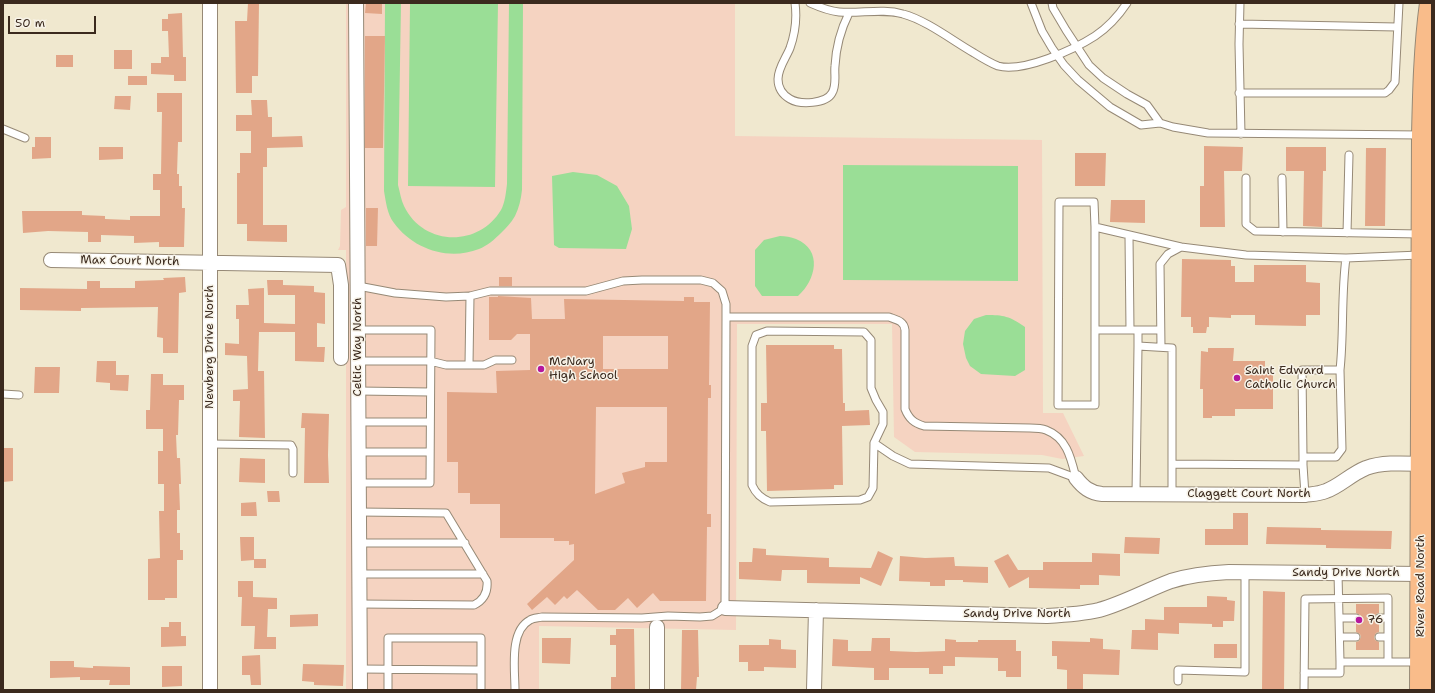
<!DOCTYPE html>
<html>
<head>
<meta charset="utf-8">
<style>
	body { margin:0 }
	#map { position:relative; width:1435px; height:693px; overflow:hidden; background:#f0e8cf; font-family:"Shantell Sans",sans-serif }
	canvas { display:block }
	.frame { position:absolute; inset:0; border:4px solid #3b2a1e; pointer-events:none }
	.scale { position:absolute; left:8px; top:16px; width:88px; height:18px; box-sizing:border-box; border:2px solid #3b2a1e; border-top:0; padding-left:5px; font-size:12px; line-height:14px; white-space:nowrap; color:#3b2a1e; -webkit-text-stroke:3px #f7f3e8; paint-order:stroke }
</style>
</head>
<body>
<div id="map">
<canvas width="1435" height="693"></canvas>
<div class="frame"></div>
<div class="scale">50 m</div>
</div>
<script>
const g = document.querySelector('canvas').getContext('2d');
g.lineJoin = 'round';
function paint(path, color) {
  g.fillStyle = color;
  g.fill(path, 'evenodd');
}
function trace(path, color, width, dash) {
  g.strokeStyle = color;
  g.lineWidth = width;
  g.lineCap = dash ? 'butt' : 'round';
  g.setLineDash(dash || []);
  g.stroke(path);
}
function drawText(font, color, halo, rows, align = 'center') {
  g.font = font + ' "Shantell Sans",sans-serif';
  g.lineWidth = 3;
  g.setLineDash([]);
  g.textBaseline = 'middle';
  g.strokeStyle = halo;
  g.fillStyle = color;
  for (const [text, x, y, turn = 0] of rows) {
    g.save();
    g.translate(x, y);
    g.rotate((+turn || 0) * Math.PI / 180);
    g.textAlign = isNaN(turn) ? turn : align;
    if (halo) g.strokeText(text, 0, 0);
    g.fillText(text, 0, 0);
    g.restore();
  }
}
paint(new Path2D(`
	M346,3h389v133l307,4 1,273h20l21,43 -22,3 -20,-4 -127,-3 -21,-15 -2,-113h-155l-1,306 -197,-4v64h-193v-440h-8l2,-4 1,-36 5,-3z`), '#f5d3c1');
paint(new Path2D(`
	M385,3h16l-3,182c2,7 3,15 6,21 19,40 74,42 97,4 4,-7 5,-18 6,-26l2,-181h14l-1,187c-1,9 -3,18 -7,26 -4,7 -9,12 -14,17 -6,6 -14,13 -22,16 -31,12 -66,0 -85,-26 -7,-9 -8,-21 -10,-32z
	M410,3h88l-3,184 -87,-1z
	M843,165l175,1v115l-175,-1z
	M573,172l24,3 20,11 12,20 3,23 -6,20 -67,-1 -5,-3 -2,-69z
	M780,236c5,0 11,1 16,3 27,11 20,41 2,57h-36l-7,-10v-36l9,-10z
	M986,315c18,0 23,1 39,12v43l-10,6 -34,-2 -11,-8 -4,-8 -3,-14 2,-13 9,-12z`), '#9ade96');
paint(new Path2D(`
	M248,3h11l-1,73h-6v17h-16l-1,-72h12z
	M366,3h16v11l-17,-1z
	M182,13l1,44h3v24h-12v-6l-23,-1v-11h10v-6h8l-1,-26h-6v-12h6v-5z
	M365,36h20l-2,112h-18z
	M114,50h18v19h-18z
	M56,55h17v12h-17z
	M128,76h19v9h-19z
	M157,93h25v49h-4l-1,32h2v12h3v22h3l-1,39h-25v-5l-25,1v-7l-33,-1v7h-13v-10l-40,-1 -25,2 -1,-22h60v4l23,1v3l25,1v-4h30v-26h-7v-16h8l1,-62h-5z
	M115,96h16l-1,14 -16,-1z
	M251,100h16l1,17h4v20l30,-1 1,11 -36,1v19h-4v58h24v17l-40,-1v-17h-10v-51h3v-20h11v-22h-15v-16h16z
	M35,137h16v21l-19,1v-12h3z
	M1204,146l39,1 -1,24h-18l1,56h-25v-41h4z
	M99,147h24v12l-24,1z
	M1286,147h40v24h-3l-1,56 -19,-1 1,-55h-18z
	M1366,148h20l-1,78h-20z
	M1075,153h31l-1,33h-30z
	M1111,200h34v23l-35,-1z
	M366,208h12l-1,38h-11z
	M1182,259l49,1v6h4v16h19v-17h52v17l14,1v32h-14v11l-51,-1v-10h-24v3l-22,-1v10h-2l-1,6h-13v-6h-2v-10h-10z
	M185,277l1,15 -7,1 -1,60h-15v-15l-6,-1 1,-30 -77,1v3l-61,-1v-22l67,1v-8h13v7h35v-7l29,-1 -1,-2z
	M499,277h13v9h-13z
	M267,280h16v5l31,1v6l11,1v31l-8,-1v24h8l-1,15 -29,-1v-29h-36l-1,39h6l1,67 -26,-1 1,-36h-7v-11l15,-1 -1,-33 -22,-1v-12l14,1v-25h-3v-14h13l-1,-16 16,-1v35l31,1v-29h-27z
	M498,296l33,2 1,21h33l-1,-20 120,2v-4h10v5h16l-1,83h2v13h-3l-1,116h4v13h-4l-1,74h-46l-7,-8 -16,15 -9,-10 -13,12h-17l-21,-20 -10,9 -3,-3 -9,9 -8,-8 -15,13 -5,-6 47,-44v-16l-5,1v-4h-15v-3h-54v-34h-30v-11h-12v-31h-11v-70l50,1 -1,-22 34,-1v-36h-13l-6,6h-22v-43h9zM603,336h65v33h-65zM596,407h71v55h-22v5l-23,6 3,10 -30,11z
	M766,345h68v4h8l1,54h2v8l24,-1 1,15 -28,1 1,59h-9v4l-67,2 -1,-60h-5v-28h6z
	M1208,348h26l-1,13h32v7h8v41h-38v7h-23v2h-9v-29h-3l1,-38 7,1z
	M97,361h19v14h13l-1,16 -18,-1v-7l-14,-1z
	M35,367h25l-1,26h-25z
	M151,374h12v11h21v15h-5l-1,35h-2l1,23h3l1,26h-2l1,26h-3v23h3v17h3v10h-6v38h-12v2h-17v-41l12,-1 -1,-47h5v-27h-6v-33h5v-22h-17v-19h4z
	M302,413l27,1 -1,41 1,28h-25l1,-55h-4z
	M3,448h10v33l-10,1z
	M240,458l25,1v24l-26,-1z
	M267,491h12l1,11h-12z
	M256,502l1,14h-16v-13z
	M1233,513h15v32h-43v-16h28z
	M1267,527l54,1v2l71,1 -1,18 -65,-1v-3l-60,-1z
	M240,537h14v22h12v9h-12v-8l-13,1z
	M1125,537l35,1 -1,16 -35,-1z
	M753,548l13,1v6l63,3v9l42,1 7,-17 15,7 -12,28 -21,-9v7l-53,-1v-13h-25l-1,11 -42,-2v-17h13z
	M1092,553l28,1v22l-21,-1v10h-19v4l-51,-1v-11l-20,11 -15,-27 14,-7 10,16h25v-8h49z
	M900,556l25,2 29,-1 1,9 33,1v16l-25,-1v-2h-18v6h-15v-4l-31,-1z
	M238,581h15v16l24,1v11h-9l-1,28h9v12h-22l1,-23h-14l1,-29h-4z
	M1263,591l22,1 -1,98h-22z
	M1207,596l20,1v3l8,1 -1,20h-11v6h-11v-3l-33,-1v11l-21,-1v17l-27,-1 1,-19h13v-11l19,1v-13h43z
	M1356,604h23v9l-3,1 -2,4 1,3 4,2v9l-3,1 -2,4 1,3 4,2v8h-23v-8l3,-1 2,-4 -1,-3 -4,-2v-9l3,-1 2,-4 -1,-3 -4,-2z
	M318,614v12l-28,1v-12z
	M169,622h12v14h5v10l-25,1v-20h8z
	M616,629h18l1,60 -24,1v-13h5v-32h-6v-10h6z
	M682,630h16l1,47h-2l-1,13h-15z
	M542,638h29l-1,26 -28,-1z
	M872,638h18v13l26,1 29,-1v-12l11,1v2h22v-2h38v11h5v26h-15v-6h-8v-13l-43,-1v9h-12v8h-14v-6h-40v12h-15v-12l-42,-2 1,-27 15,1v11h23z
	M1090,638l13,1v10l17,1 -1,25 -36,-1v16h-16v-20l-10,-1v-13h-5v-15l38,1z
	M769,639l12,1v9l15,1v18l-32,-1v4h-16v-9h-9v-17h30z
	M1214,644h23v14h-23z
	M260,655l1,30h-10l-1,-10h-8v-19z
	M50,661h24v6l19,1v-2l37,1v18h-21l1,-5h-30v-3l-30,1z
	M303,664l41,1 -1,21 -29,-1v-3l-12,-1z
	M162,666h20v20l-20,1z`), '#e2a688');
const lane = new Path2D(`
	M795,3c2,15 0,31 -5,45 -4,10 -12,20 -12,31 0,9 5,16 12,20 10,6 36,5 42,-6 5,-8 2,-19 3,-27 1,-19 6,-37 14,-53
	M810,3c9,4 19,8 29,9 21,2 43,-4 64,2 23,6 50,27 71,39 8,5 16,10 24,13 25,7 77,-17 97,-30 12,-8 24,-21 32,-33
	M1031,3l11,28 10,17 12,17 14,15 32,27 31,18 19,-2 13,4 35,6 213,2
	M1052,3l1,5 13,22 23,35 14,13 24,16 20,11 13,18
	M1240,3l-1,41 2,90
	M1239,24l158,3
	M1239,93h146l4,-3 6,-8 4,-79
	M3,129l22,9
	M1246,178v46l9,7 165,3
	M1282,178l1,54
	M1095,227v178h-37l1,-203h35l1,25 86,20
	M1347,233l2,-78
	M1129,236l1,94
	M358,286l37,7 51,4 24,-1 20,-5h96l37,-10 19,-1h59l12,3 9,8 4,13v13l-1,291 -13,8 -12,1 -32,-1 -26,2 -100,-1c-4,1 -9,1 -12,3 -21,11 -15,50 -15,70
	M726,317h163c8,3 15,4 16,13v79c4,10 9,14 19,17l106,2c5,0 11,0 16,2 21,8 25,28 30,48
	M358,330h73l-1,153h-71
	M1095,330h65
	M1138,330v16
	M1161,347l-1,-83 8,-10 13,-7 65,8 100,3
	M358,361h72l16,4h38l11,-5h17
	M469,365l1,-69
	M1340,370c4,-37 1,-75 6,-112l74,-3
	M358,391l72,1
	M3,394l16,1
	M358,422h72
	M874,443l-1,45 -5,9 -8,3 -90,2c-9,-4 -14,-8 -18,-17v-139l4,-11 11,-4 97,1 7,8v48l5,12 7,12v12l-9,19 19,13 17,8 139,4 27,10
	M210,444l81,1 2,4v24
	M358,452h72
	M1303,457h33l6,-8 -2,-79h-38l1,87v8
	M1172,464l131,1 2,30
	M1136,494l2,-148 34,2v146
	M359,512l87,1 41,68c1,11 -3,19 -13,24l-115,-1
	M359,543h106
	M1338,573l2,89h79
	M359,574h124
	M1339,618h17
	M1379,618h9
	M1340,637h16
	M1379,637h9
	M359,669l122,1
	M1304,673h36v-11
	M1178,681v-11l67,2v-100
	M388,690v-52h93v52
	M1304,690l1,-91 83,-1v64`);
const street = new Path2D(`
	M356,3l4,687
	M51,260l287,5 3,20v73
	M1076,478c7,9 14,15 26,16l203,1c7,-1 14,-1 21,-4 14,-5 25,-17 40,-23 20,-7 44,-4 64,-4
	M725,608l322,8c18,-1 35,-2 52,-6 25,-7 48,-20 72,-29 19,-6 38,-8 58,-9l192,2
	M657,627v63
	M210,690v-687
	M814,690l2,-80`);
const primary = new Path2D(`
	M1421,690l2,-555c1,-44 2,-88 8,-132`);
trace(lane, '#968976', 9);
trace(street, '#968976', 16);
trace(primary, '#968976', 24);
trace(lane, '#fff', 7);
trace(street, '#fff', 14);
trace(primary, '#f9bc8a', 22);
for (const [x, y, r, color] of [
	[541,369,4,"#b5179e"],
	[1237,378,4,"#b5179e"],
	[1359,620,4,"#b5179e"]
]) {
  const dot = new Path2D();
  dot.arc(x, y, r, 0, 2 * Math.PI);
  g.fillStyle = color;
  g.fill(dot);
  trace(dot, '#f7f3e8', 1.5);
}
drawText('12px', '#3b2a1e', '#f7f3e8', [
	["Max Court North",130,261,1],
	["Newberg Drive North",210,347,-90],
	["Celtic Way North",358,347,-90],
	["Claggett Court North",1249,494],
	["Sandy Drive North",1346,573],
	["River Road North",1421,586,-90],
	["Sandy Drive North",1017,614]
]);
drawText('12px', '#3b2a1e', '#f7f3e8', [
	["McNary",549,362],
	["High School",549,376],
	["Saint Edward",1245,371],
	["Catholic Church",1245,385],
	["76",1367,620]
], 'left');
</script>
</body>
</html>
